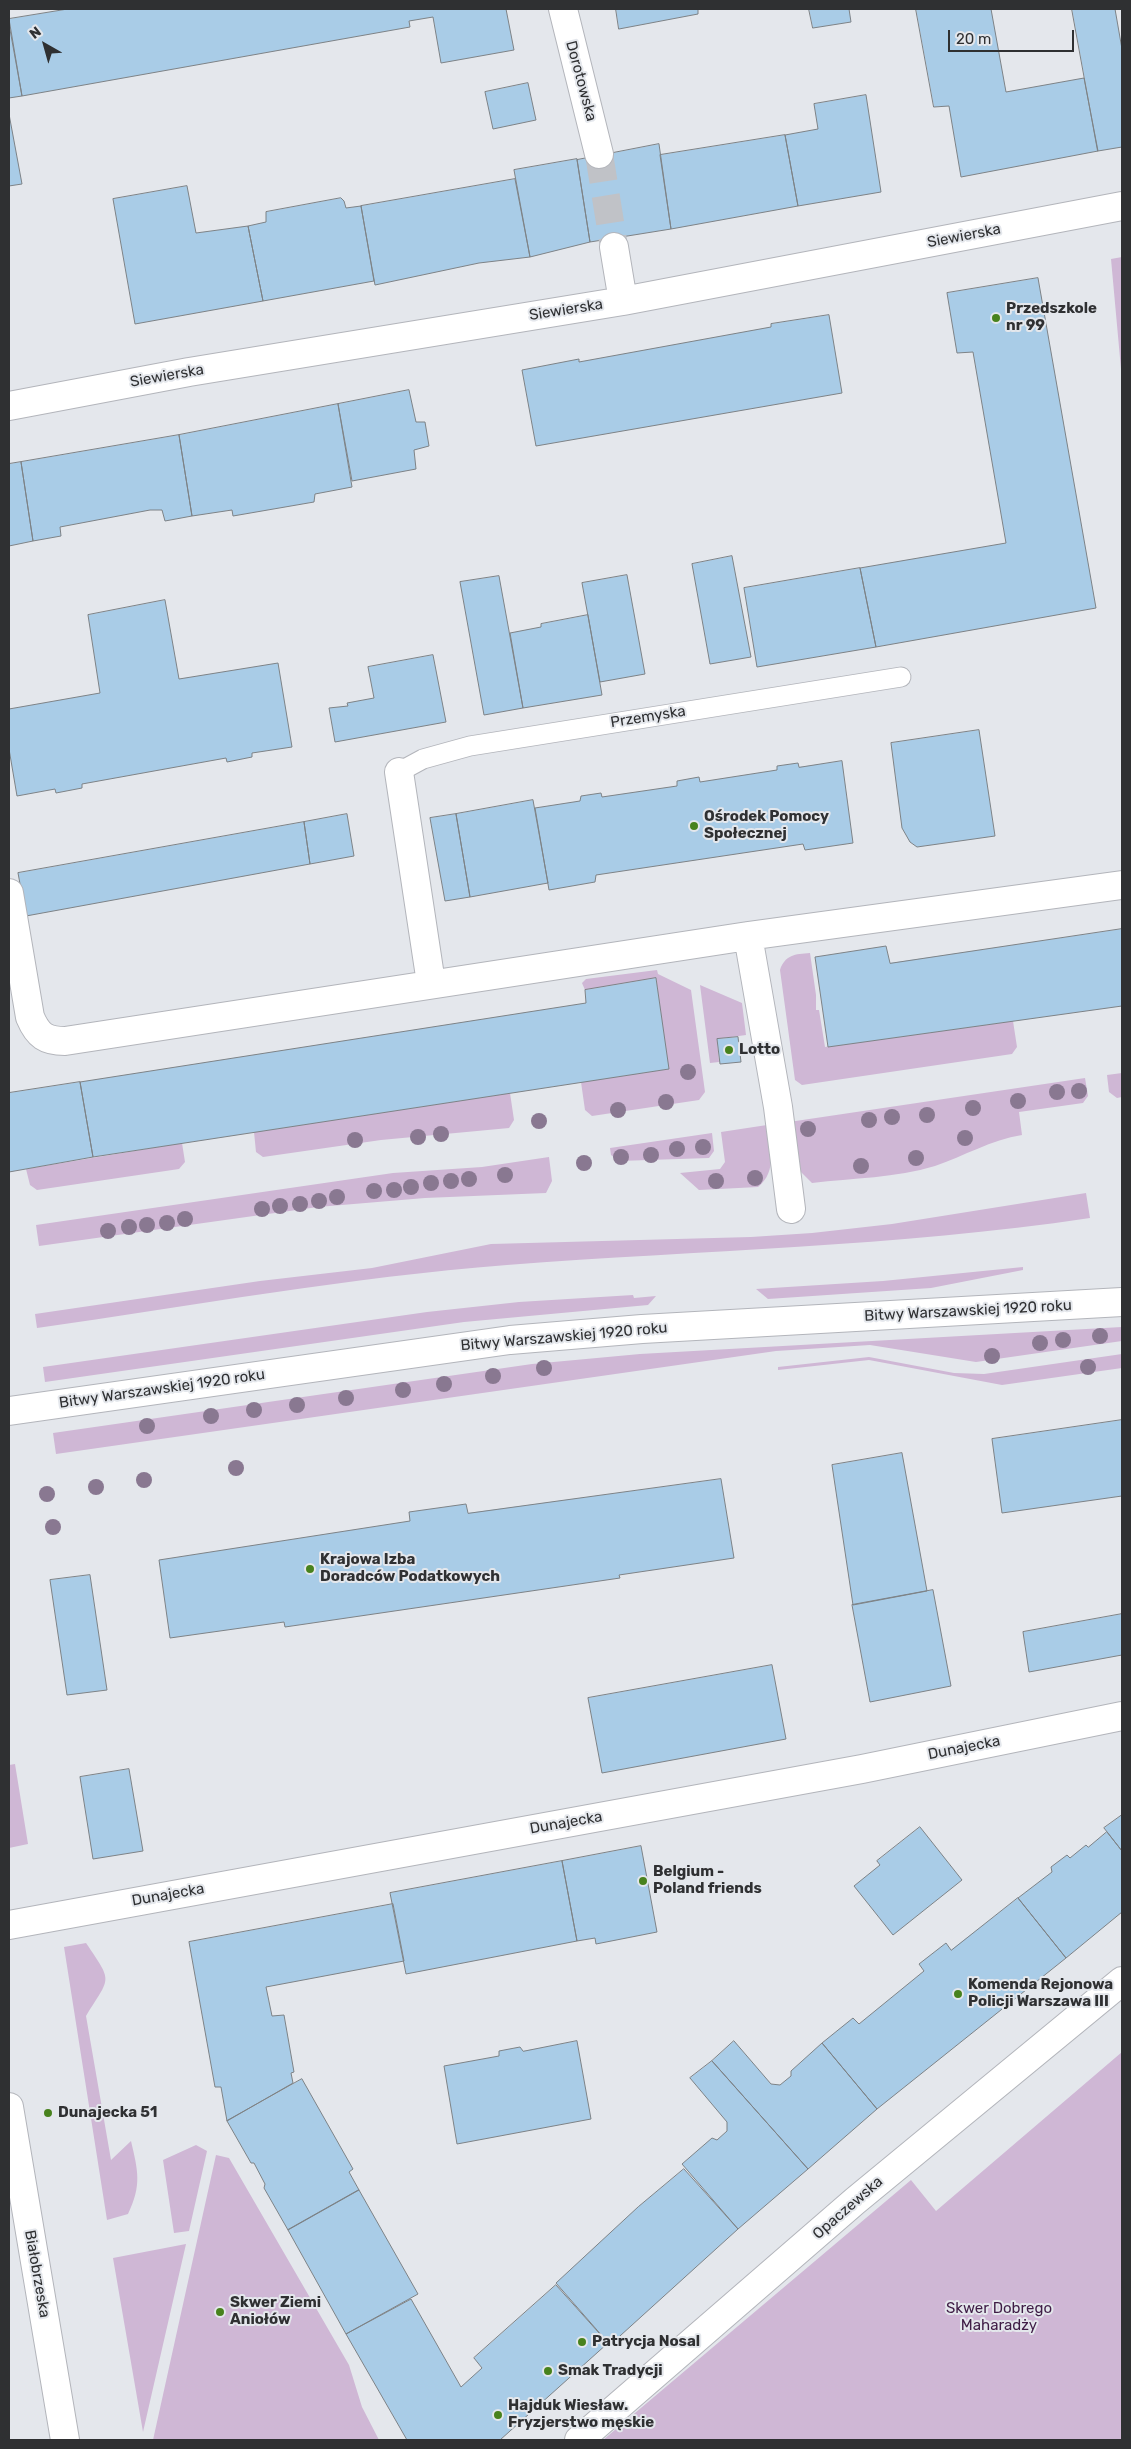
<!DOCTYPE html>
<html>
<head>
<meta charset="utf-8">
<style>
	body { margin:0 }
	#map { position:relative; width:1131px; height:2449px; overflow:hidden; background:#e4e7ec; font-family:Rubik,sans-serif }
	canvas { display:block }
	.frame { position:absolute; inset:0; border:10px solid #2f3032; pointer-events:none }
	.north { position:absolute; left:20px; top:20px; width:50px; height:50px; -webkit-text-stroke:4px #e4e7ec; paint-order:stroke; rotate:322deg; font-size:14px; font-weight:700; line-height:20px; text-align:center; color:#2f3032 }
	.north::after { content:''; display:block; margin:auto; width:18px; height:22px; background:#2f3032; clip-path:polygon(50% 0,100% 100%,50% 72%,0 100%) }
	.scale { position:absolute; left:948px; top:30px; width:126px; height:22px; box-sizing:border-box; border:2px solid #2f3032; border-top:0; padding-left:6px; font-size:15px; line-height:18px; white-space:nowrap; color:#2f3032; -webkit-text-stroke:4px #e4e7ec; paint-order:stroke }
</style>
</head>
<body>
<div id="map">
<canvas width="1131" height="2449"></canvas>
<div class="frame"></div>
<div class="north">N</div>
<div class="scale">20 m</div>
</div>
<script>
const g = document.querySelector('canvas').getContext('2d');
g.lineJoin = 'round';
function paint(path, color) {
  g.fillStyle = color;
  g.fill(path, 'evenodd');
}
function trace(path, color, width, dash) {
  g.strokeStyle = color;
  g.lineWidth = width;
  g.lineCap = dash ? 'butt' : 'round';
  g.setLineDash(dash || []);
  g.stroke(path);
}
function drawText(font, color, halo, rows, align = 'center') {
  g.font = font + ' Rubik,sans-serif';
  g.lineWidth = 4;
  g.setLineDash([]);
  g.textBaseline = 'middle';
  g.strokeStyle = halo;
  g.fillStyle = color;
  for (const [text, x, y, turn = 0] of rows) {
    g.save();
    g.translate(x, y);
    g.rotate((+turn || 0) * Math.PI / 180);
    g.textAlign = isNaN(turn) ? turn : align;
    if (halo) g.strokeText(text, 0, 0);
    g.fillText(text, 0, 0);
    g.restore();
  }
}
paint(new Path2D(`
	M1122,257v123l-11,-121z
	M810,953l6,42v15h3l6,37 188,-26 4,26 -5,7 -210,31 -7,-5 -15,-110c5,-15 15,-16 30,-17z
	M657,970l1,4 33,16 14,102 -6,8 -107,16 -7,-6 -4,-28 87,-13 -12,-91 -71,12 -3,-7 4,-4z
	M700,985l42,18 4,32 -29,4 2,23 -9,1z
	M1122,1073v24l-5,1 -8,-6 -2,-17z
	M1085,1078l3,18 -5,7 -64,9 3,23c-31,5 -58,21 -87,31 -39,12 -82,12 -123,17l-14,-14 -9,-47z
	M510,1093l4,27 -5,8 -128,12 -118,17 -7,-5 -2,-20z
	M767,1125c3,21 11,46 -9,62l-59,3 -19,-17 40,-4 5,-7 -4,-30z
	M712,1133l2,18 -5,7 -90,3 -8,-6 -1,-7z
	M182,1143l3,19 -6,7 -142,21 -7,-5 -4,-16z
	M549,1157l3,24 -6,12 -121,5 -107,9 -279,39 -3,-21 357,-52 89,-6z
	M1086,1193l4,25c-194,29 -389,32 -583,47 -157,12 -314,41 -470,63l-2,-14 225,-33 112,-13 119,-24 260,-7 61,-4 80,-9z
	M1023,1267v3l-92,18 -163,11 -12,-10 127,-8z
	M633,1295l1,3 22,-2 -8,9 -184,17 -419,60 -2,-15 384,-55 92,-10z
	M1122,1327v14l-146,21 -106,-17 -94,6 -720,103 -3,-21 479,-69 108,-10z
	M1122,1354v14l-120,17 -133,-25 -91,10v-3l91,-10 85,16 30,1z
	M15,1764l13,80 -19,4v-83z
	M86,1943c27,40 25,33 0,73l25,144 20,-19c7,30 11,44 -3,73l-21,6 -43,-273z
	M1122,2052v388h-519l308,-260 25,31z
	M196,2145l11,6 -18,80 -15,2 -11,-73z
	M216,2155l13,3 120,207 13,42 17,33h-226z
	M186,2244l-43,188 -30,-174z`), '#cfb7d5');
const building = new Path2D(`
	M68,9h438l8,41 -73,13 -8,-46 -24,4 1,6 -388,69 -13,-77z
	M616,9h82v5l-79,15z
	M809,9h40l2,13 -38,6z
	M916,9h75l15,83 78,-14 14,73 -137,26 -12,-71 -15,1z
	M1072,9h43l7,40v98l-24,4z
	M9,24l13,72 -13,2z
	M528,83l8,37 -43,9 -8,-37z
	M866,95l15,97 -83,14 -13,-71 33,-6 -4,-25z
	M9,114l13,70 -13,2z
	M785,135l13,71 -127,23 -11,-74z
	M659,144l12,85 -81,13 -13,-82z
	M577,159l13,83 -60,15 -16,-87z
	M515,179l15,78 -51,6 -104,22 -14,-79z
	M187,186l9,47 52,-7 15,75 -128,23 -22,-125z
	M341,198l3,3 2,7 15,-2 13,75 -111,20 -15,-75 18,-4v-10z
	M1038,278l58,330 -220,39 -16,-79 146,-25 -33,-191 -16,1 -10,-60z
	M829,315l13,78 -306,53 -14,-76 57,-11v3l192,-35v-3z
	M409,390l7,32h9l4,24 -15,4 2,19 -64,12 -14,-77z
	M338,404l14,83 -37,7 -1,8 -81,14 -1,-6 -40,6 -13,-81z
	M179,435l13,81 -27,5 -3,-11h-12l-90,17 1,9 -28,5 -12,-79z
	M21,462l12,79 -24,5v-82z
	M732,556l19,101 -41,7 -18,-100z
	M860,568l16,79 -119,20 -13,-79z
	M627,575l18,99 -45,8 -18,-99z
	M499,576l24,132 -39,7 -24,-133z
	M165,600l14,79 99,-16 14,84 -40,6v4l-25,5 -1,-4 -144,26v4l-26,5 -1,-4 -38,7 -8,-47v-40l91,-16 -12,-78z
	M588,615l14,80 -79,13 -13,-75 31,-6v-3z
	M433,655l13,67 -111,20 -6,-34 19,-2 -1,-3 27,-5 -6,-31z
	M979,730l16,106 -78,11 -7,-5 -8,-14 -11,-85z
	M842,761l11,82 -48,7 -2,-6 -207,31 -1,7 -46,8 -14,-82 45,-7 1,-5 20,-3 1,4 75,-11v-5l22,-4 1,5 77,-12v-4l21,-3 1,4z
	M533,800l15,83 -78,14 -14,-83z
	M347,814l7,42 -44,8 -6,-42z
	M456,814l14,83 -25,4 -15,-83z
	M304,822l6,42 -284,52 -8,-43z
	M1122,929v77l-294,41 -13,-90 71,-11 4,17z
	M656,978l13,91 -576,88 -13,-75 506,-79 -1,-13z
	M738,1037l3,25 -21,2 -3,-25z
	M80,1082l13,75 -84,15v-79z
	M1122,1420v76l-120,17 -10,-74z
	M902,1453l25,138 -74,14 -21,-140z
	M721,1479l13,79 -115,17 1,3 -335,49 -1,-5 -114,16 -11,-78 251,-39 -1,-9 57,-8 2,9z
	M90,1575l17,115 -40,5 -17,-115z
	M933,1590l18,96 -81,16 -18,-97z
	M1122,1614v41l-93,17 -6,-40z
	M772,1665l14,74 -184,34 -14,-75z
	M129,1769l14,82 -50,8 -13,-82z
	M1122,1815v36l-18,-23z
	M920,1827l42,53 -69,55 -39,-49 26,-21 -3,-4z
	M1107,1832l15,19v61l-56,46 -48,-60 34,-26 -1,-5 16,-12 3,3 16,-13 2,2z
	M641,1846l16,86 -61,12 -1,-6 -18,3 -15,-80z
	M562,1861l15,80 -171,33 -16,-81z
	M1018,1898l48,60 -189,151 -55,-66 31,-25 6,6 65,-53 -5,-7 27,-21 5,7z
	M393,1904l11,57 -138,26 6,29 12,-1 10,57 -3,1 2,10 -66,38 -6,-34h-6l-26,-145z
	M577,2041l14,78 -134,25 -13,-78 55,-10v-5l21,-4 3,4z
	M734,2041l37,43 9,1 11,-9v-5l31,-28 55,66 -69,60 -96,-108z
	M712,2061l96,108 -70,60 -56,-65 30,-26 5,2 10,-9v-9l-37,-44z
	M302,2079l51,90 -4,3 10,18 -71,40 -24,-42 1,-4 -11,-21h-3l-24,-42z
	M684,2169l54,60 -128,116 -54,-62 82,-76z
	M359,2190l59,104 -72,40 -58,-104z
	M556,2285l52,58 -108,97h-93l-61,-106 65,-35 50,88 21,-19 -8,-10z`);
paint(building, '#a9cce7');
trace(building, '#7d8286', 1);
trace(new Path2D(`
	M599,154l15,93`), '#c0c2c7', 28, [28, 14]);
const lane = new Path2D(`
	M399,772l24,-13 47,-13 431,-69`);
const street = new Path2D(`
	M563,9l36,145
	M614,247l9,54
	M9,406l180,-34 434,-71 499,-95
	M399,772l32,211
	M9,893l21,124c8,19 16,24 35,24l683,-105 374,-51
	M748,936l30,171 13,102
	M9,1925l853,-156 260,-53
	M579,2440l276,-239 267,-220`);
const secondary = new Path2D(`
	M9,1411l501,-71 132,-11 480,-27
	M9,2107l56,333`);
trace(lane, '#b3b5bb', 21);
trace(street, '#b3b5bb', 30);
trace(secondary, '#b3b5bb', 30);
trace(lane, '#fff', 19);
trace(street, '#fff', 28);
trace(secondary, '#fff', 28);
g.fillStyle = '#897891';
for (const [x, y] of [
	[688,1072],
	[1079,1091],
	[1057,1092],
	[1018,1101],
	[666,1102],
	[973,1108],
	[618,1110],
	[927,1115],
	[892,1117],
	[869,1120],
	[539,1121],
	[808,1129],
	[441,1134],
	[418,1137],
	[965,1138],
	[355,1140],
	[703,1147],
	[677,1149],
	[651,1155],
	[621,1157],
	[916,1158],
	[584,1163],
	[861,1166],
	[505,1175],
	[755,1178],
	[469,1179],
	[451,1181],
	[716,1181],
	[431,1183],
	[411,1187],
	[394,1190],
	[374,1191],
	[337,1197],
	[319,1201],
	[300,1204],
	[280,1206],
	[262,1209],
	[185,1219],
	[167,1223],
	[147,1225],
	[129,1227],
	[108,1231],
	[1100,1336],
	[1063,1340],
	[1040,1343],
	[992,1356],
	[1088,1367],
	[544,1368],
	[493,1376],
	[444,1384],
	[403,1390],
	[346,1398],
	[297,1405],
	[254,1410],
	[211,1416],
	[147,1426],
	[236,1468],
	[144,1480],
	[96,1487],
	[47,1494],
	[53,1527]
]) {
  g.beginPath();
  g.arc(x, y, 8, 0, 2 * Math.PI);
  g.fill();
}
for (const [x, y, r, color] of [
	[996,318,5,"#48821d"],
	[694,826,5,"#48821d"],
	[729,1050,5,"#48821d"],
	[310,1569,5,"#48821d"],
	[643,1881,5,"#48821d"],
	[958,1994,5,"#48821d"],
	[48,2113,5,"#48821d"],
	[220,2312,5,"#48821d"],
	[582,2342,5,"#48821d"],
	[548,2371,5,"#48821d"],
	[498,2415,5,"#48821d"]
]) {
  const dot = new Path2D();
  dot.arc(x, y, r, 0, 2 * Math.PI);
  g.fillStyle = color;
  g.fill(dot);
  trace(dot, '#e4e7ec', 2);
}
drawText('15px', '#2f3032', '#e4e7ec', [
	["Dorotowska",581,81,75],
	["Siewierska",964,236,-11],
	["Siewierska",566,310,-9],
	["Siewierska",167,376,-10],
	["Przemyska",648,717,-9],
	["Bitwy Warszawskiej 1920 roku",968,1311,-3],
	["Bitwy Warszawskiej 1920 roku",564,1337,-5],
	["Bitwy Warszawskiej 1920 roku",162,1389,-8],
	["Dunajecka",964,1748,-11],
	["Dunajecka",566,1823,-10],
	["Dunajecka",168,1895,-10],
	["Opaczewska",848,2208,-41],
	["Białobrzeska",37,2274,80]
]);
drawText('bold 15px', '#2f3032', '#e4e7ec', [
	["Przedszkole",1006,309],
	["nr 99",1006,326],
	["Ośrodek Pomocy",704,817],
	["Społecznej",704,834],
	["Lotto",739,1050],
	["Krajowa Izba",320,1560],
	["Doradców Podatkowych",320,1577],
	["Belgium -",653,1872],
	["Poland friends",653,1889],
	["Komenda Rejonowa",968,1985],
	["Policji Warszawa III",968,2002],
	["Dunajecka 51",58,2113],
	["Skwer Ziemi",230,2303],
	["Aniołów",230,2320],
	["Patrycja Nosal",592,2342],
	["Smak Tradycji",558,2371],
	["Hajduk Wiesław.",508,2406],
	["Fryzjerstwo męskie",508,2423]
], 'left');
drawText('15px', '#3f1d46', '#e4e7ec', [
	["Skwer Dobrego",999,2309],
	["Maharadży",999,2326]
]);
</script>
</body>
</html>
